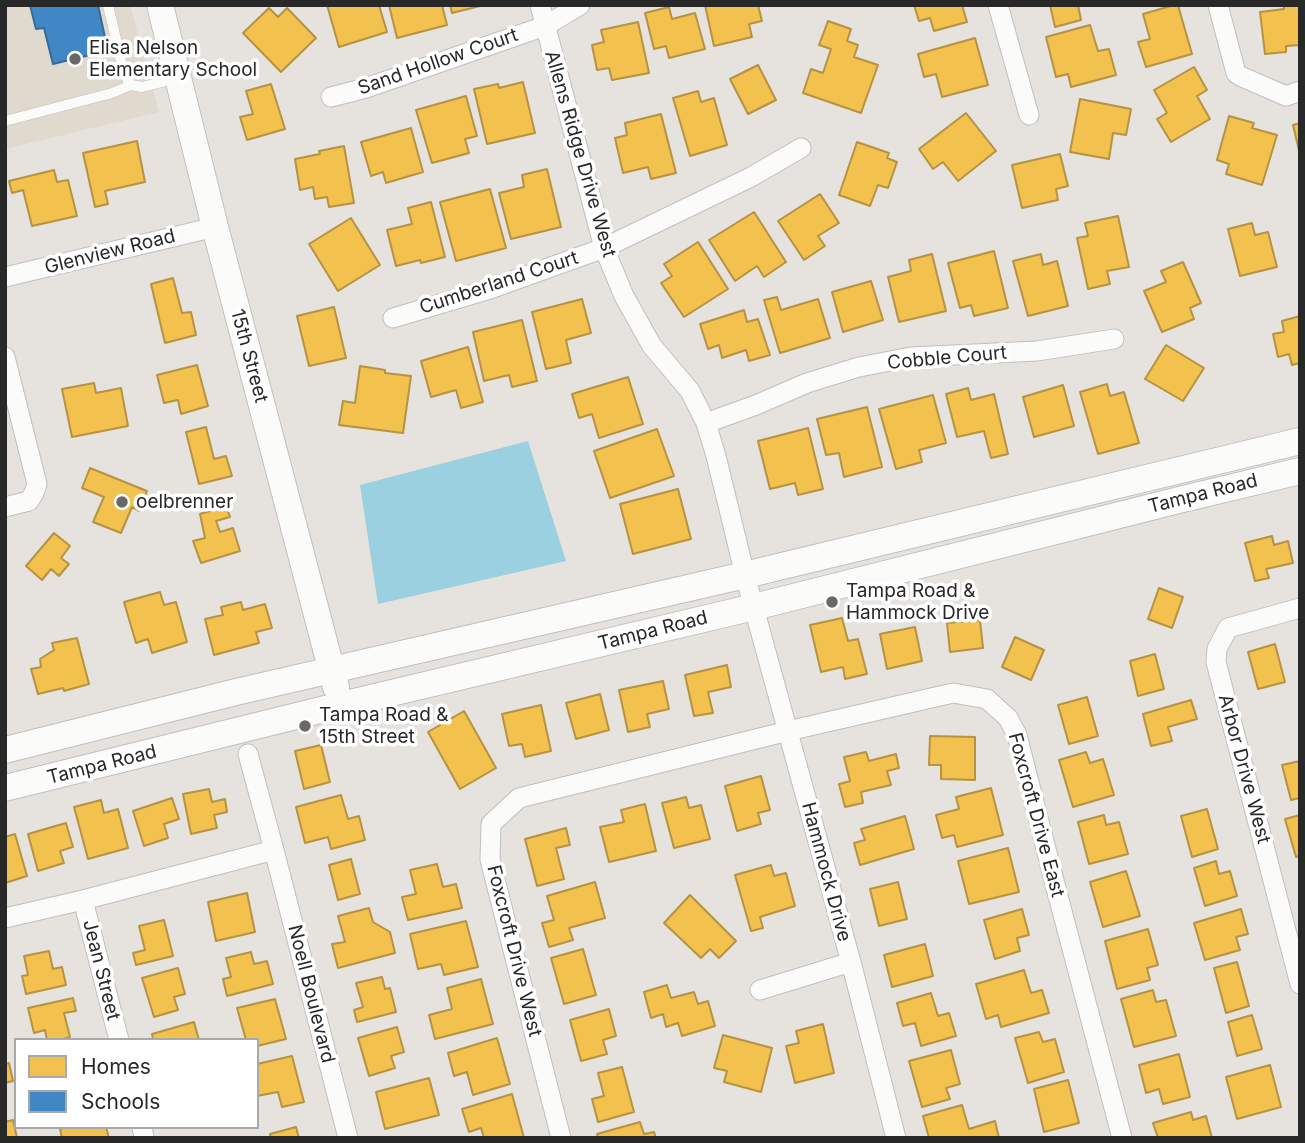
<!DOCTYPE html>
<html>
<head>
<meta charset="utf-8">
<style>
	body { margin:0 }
	#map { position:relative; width:1305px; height:1143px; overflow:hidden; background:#e6e2de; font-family:Inter,sans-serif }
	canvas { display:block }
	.frame { position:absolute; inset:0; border:7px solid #282828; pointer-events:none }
	.legend { position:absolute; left:14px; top:1038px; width:245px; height:91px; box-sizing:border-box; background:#fff; border:2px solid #a9a9a9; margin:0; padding:9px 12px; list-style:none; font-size:21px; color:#282828 }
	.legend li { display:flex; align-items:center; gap:14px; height:35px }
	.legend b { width:35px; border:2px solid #a9a9a9 }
</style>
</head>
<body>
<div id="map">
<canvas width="1305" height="1143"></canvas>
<div class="frame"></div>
<ul class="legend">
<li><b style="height:19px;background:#f2c14e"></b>Homes</li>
<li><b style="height:19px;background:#3f88c5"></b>Schools</li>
</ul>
</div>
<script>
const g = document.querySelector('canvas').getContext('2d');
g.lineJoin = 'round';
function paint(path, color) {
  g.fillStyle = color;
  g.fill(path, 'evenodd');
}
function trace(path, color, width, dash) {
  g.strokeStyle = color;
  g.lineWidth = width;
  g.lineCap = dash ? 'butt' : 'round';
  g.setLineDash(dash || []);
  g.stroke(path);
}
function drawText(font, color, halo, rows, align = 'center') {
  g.font = font + ' Inter,sans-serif';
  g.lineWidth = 7;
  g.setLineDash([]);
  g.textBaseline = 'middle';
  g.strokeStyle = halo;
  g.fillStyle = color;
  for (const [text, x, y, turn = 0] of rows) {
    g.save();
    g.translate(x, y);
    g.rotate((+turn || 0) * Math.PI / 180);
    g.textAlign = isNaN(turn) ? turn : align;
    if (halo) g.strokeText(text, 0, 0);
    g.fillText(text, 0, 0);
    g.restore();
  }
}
paint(new Path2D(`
	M5,5h125l29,107 -154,37z`), '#e0d9cd');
paint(new Path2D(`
	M528,441l38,120 -188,43 -18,-119z`), '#9ad0df');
const homes = new Path2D(`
	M327,5h52l8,27 -48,15z
	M389,5h53l5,20 -50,13z
	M450,5h34l-32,8z
	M705,5h53l4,16 -13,3 3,13 -38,9z
	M914,5h48l5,17 -33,9 -4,-13 -11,3z
	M1050,5h28l3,15 -26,7z
	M1174,5h4l14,49 -46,13 -8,-25 12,-3 -7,-25z
	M1284,5h16v40l-14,1v6l-21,2 -5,-42 24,-3z
	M669,7l3,12 23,-6 10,36 -36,9 -3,-12 -12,3 -9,-36z
	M269,8l9,9 9,-9 29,30 -35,34 -38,-39z
	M828,21l23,8 -4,12 11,4 -4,12 24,8 -17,48 -58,-20 8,-24 12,4 8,-24 -12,-4z
	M638,22l11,51 -37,7 -3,-12 -12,2 -5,-25 12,-3 -3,-12z
	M1090,25l8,26 11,-2 7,26 -45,12 -3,-13 -12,3 -10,-40z
	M975,38l13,47 -46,12 -6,-23 -12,3 -6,-23z
	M758,65l18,35 -28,14 -18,-35z
	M1194,67l13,23 -10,6 13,23 -39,23 -14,-23 10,-6 -13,-23z
	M523,82l12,51 -48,11 -13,-55 24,-5 1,4z
	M271,84l14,45 -38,11 -7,-23 13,-3 -7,-23z
	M698,91l3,11 13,-4 13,47 -37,11 -17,-58z
	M466,96l11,40 -12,3 4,14 -37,10 -16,-53z
	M1080,99l51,10 -5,26 -13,-2 -4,26 -39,-7z
	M966,113l30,38 -38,30 -15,-19 -10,7 -14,-20z
	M661,114l15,59 -25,6 -3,-12 -25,6 -8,-35 12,-3 -2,-12z
	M1229,116l25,7 -2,5 25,7 -15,50 -36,-11 3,-10 -12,-4z
	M1300,123v32l-7,-30z
	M411,128l12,44 -37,11 -3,-11 -12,4 -10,-34z
	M137,141l8,41 -40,9 3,13 -13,3 -12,-54z
	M857,142l32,11 -2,5 10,4 -9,26 -10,-3 -8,21 -31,-11z
	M344,146l10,57 -25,4 -2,-10 -12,2 -2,-12 -13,3 -5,-31 25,-5 -1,-3z
	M1060,154l8,32 -12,3 2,11 -36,8 -10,-43z
	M547,169l14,58 -50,12 -12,-46 25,-6 -2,-12z
	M54,170l3,12 11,-2 9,36 -45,10 -9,-36 -11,3 -3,-12z
	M490,189l16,59 -50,13 -16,-59z
	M820,194l19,29 -21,13 7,10 -21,14 -26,-39z
	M431,202l14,55 -24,6 -1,-3 -24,6 -9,-36 25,-6 -4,-16z
	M754,212l32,50 -22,15 -7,-11 -22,15 -26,-41z
	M1118,216l11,51 -22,4 3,13 -22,5 -11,-51 11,-2 -3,-13z
	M351,218l29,47 -42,26 -29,-47z
	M1252,223l3,12 13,-3 9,35 -37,9 -12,-47z
	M698,242l30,47 -44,28 -23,-34 11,-7 -8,-12z
	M994,251l14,57 -34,8 -3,-11 -11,3 -12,-45z
	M932,254l14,57 -47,11 -11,-45 23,-6 -2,-11z
	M1041,254l2,11 14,-4 11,45 -40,10 -15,-55z
	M1183,262l18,41 -11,5 4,11 -32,13 -18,-41 22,-9 -5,-11z
	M173,278l9,35 9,-1 5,23 -31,8 -14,-59z
	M871,281l12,39 -40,12 -11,-40z
	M777,297l4,13 37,-11 12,39 -50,15 -16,-53z
	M582,299l9,34 -25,7 5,23 -25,6 -14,-57z
	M334,307l12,51 -37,8 -12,-50z
	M744,310l3,12 11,-3 12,36 -21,6 -3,-11 -24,8 -3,-13 -11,4 -8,-25z
	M1300,316v47l-8,2 -3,-11 -11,3 -5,-23 11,-2 -2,-11z
	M522,320l15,61 -25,6 -3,-12 -25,6 -11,-49z
	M1166,345l38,23 -21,33 -38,-22z
	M468,347l15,55 -22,6 -5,-18 -25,7 -10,-36z
	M197,365l11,41 -27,8 -3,-14 -14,3 -7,-28z
	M360,366l25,4v3l26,3 -8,57 -64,-8 4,-24 12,2z
	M628,377l15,47 -44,14 -7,-24 -13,4 -7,-24z
	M94,383l2,10 25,-5 7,38 -56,11 -10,-48z
	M1107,384l3,12 14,-4 15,51 -41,11 -18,-62z
	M1063,385l11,41 -40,11 -11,-40z
	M968,388l3,12 23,-6 14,60 -17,4 -7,-27 -27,6 -11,-43z
	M933,395l13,48 -27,7 3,12 -26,7 -17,-60z
	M867,407l15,60 -38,10 -5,-24 -13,2 -9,-36z
	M206,427l8,32 12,-3 6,20 -33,8 -13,-52z
	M808,428l15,61 -25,6 -3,-12 -25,6 -12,-48z
	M657,429l17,47 -64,22 -16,-47z
	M90,468l57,23 -8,20 -7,-4 -11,26 -28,-11 11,-25 -22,-9z
	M678,489l13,50 -58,15 -13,-50z
	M226,506l4,11 -14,4 4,11 13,-4 7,23 -39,12 -8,-22 12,-3 -5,-24z
	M54,533l16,13 -9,12 8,6 -10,12 -8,-7 -9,11 -16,-14z
	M1272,536l2,9 14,-4 5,22 -27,6 3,9 -14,3 -10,-38z
	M1159,588l24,9 -11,31 -24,-9z
	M160,592l4,13 12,-3 11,40 -35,11 -4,-14 -12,4 -12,-41z
	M241,602l2,8 22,-6 7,24 -16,4 3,11 -45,12 -9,-36 18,-4 -2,-8z
	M842,618l6,23 10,-2 9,35 -22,5 -2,-12 -22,5 -11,-47z
	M980,620l3,28 -33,4 -3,-29z
	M915,627l7,34 -35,8 -7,-35z
	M1015,637l29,13 -13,30 -29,-13z
	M77,638l12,46 -25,7 -1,-3 -25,6 -7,-25 10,-2 -1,-8 14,-9 -2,-7z
	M1275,644l10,38 -27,7 -10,-37z
	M1155,654l9,35 -26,7 -8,-35z
	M727,665l4,22 -23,5 5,21 -19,3 -9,-41z
	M663,681l6,28 -22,5 3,13 -22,5 -9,-42z
	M600,694l9,36 -33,9 -10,-36z
	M1087,697l11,39 -29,8 -11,-39z
	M1191,700l6,19 -29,8 4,14 -21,5 -8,-32z
	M541,705l10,46 -26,6 -3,-13 -13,2 -7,-32z
	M464,711l32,57 -36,21 -32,-57z
	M930,736l45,1v43l-34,-1v-14h-12z
	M321,745l9,37 -26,7 -9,-38z
	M866,752l3,9 27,-7 3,14 -12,3 4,14 -30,7 2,11 -18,4 -6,-23 11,-3 -6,-24z
	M1086,752l4,11 13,-4 11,36 -41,12 -14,-47z
	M1300,761v37l-9,2 -9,-35z
	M761,776l9,34 -12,3 3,11 -24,7 -12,-45z
	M991,788l12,47 -46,12 -3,-12 -12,3 -6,-23 23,-6 -3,-12z
	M209,789l3,13 13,-3 2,13 -13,3 3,13 -26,6 -8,-40z
	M341,795l7,24 11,-3 6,24 -34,9 -3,-12 -23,6 -9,-36z
	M686,797l3,11 12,-3 9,34 -36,9 -12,-45z
	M172,798l7,21 -15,5 4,14 -24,8 -11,-35z
	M101,800l3,13 14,-4 10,39 -40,11 -14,-52z
	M645,804l11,47 -47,11 -9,-35 24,-5 -3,-12z
	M1207,809l11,40 -26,8 -11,-41z
	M1104,815l2,10 13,-3 9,32 -39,10 -11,-42z
	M1300,815v41l-4,1 -11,-38z
	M905,816l9,33 -54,16 -6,-22 11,-3 -4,-11z
	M66,823l7,24 -13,4 4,12 -26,8 -10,-37z
	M566,828l4,17 -14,3 8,31 -27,7 -12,-47z
	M15,834l12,42 -22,7v-46z
	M1008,848l11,44 -50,12 -11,-43z
	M351,859l9,35 -22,6 -9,-35z
	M1216,861l3,13 11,-3 7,25 -32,10 -11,-38z
	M437,864l6,23 13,-3 6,24 -54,12 -6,-23 14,-3 -6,-24z
	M771,865l3,11 12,-3 9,33 -35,11 3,11 -12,3 -16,-56z
	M1126,871l14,45 -37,11 -13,-45z
	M595,882l10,36 -36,10 4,12 -24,7 -7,-24 12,-3 -7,-24z
	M898,882l9,37 -28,7 -9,-37z
	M247,893l8,39 -39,9 -8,-39z
	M690,895l46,46 -17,17 -9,-9 -9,9 -37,-35z
	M369,908l4,14 17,10 5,21 -57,15 -6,-24 13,-2 -7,-26z
	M1022,909l7,26 -12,3 3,13 -25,8 -11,-39z
	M1241,909l7,25 -12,3 4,13 -35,10 -11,-37z
	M164,920l9,36 -37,9 -3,-12 12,-3 -6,-24z
	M466,921l12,46 -34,8 -3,-11 -23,5 -8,-35z
	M1148,929l10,36 -11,3 3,12 -33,9 -12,-48z
	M925,944l8,32 -41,11 -8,-32z
	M583,949l13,46 -32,9 -13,-46z
	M49,951l4,18 9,-2 4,18 -40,9 -4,-18 6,-1 -4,-19z
	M251,952l3,12 13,-3 6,23 -46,12 -4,-17 8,-2 -5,-19z
	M1237,962l12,44 -23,7 -12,-45z
	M178,968l7,26 -11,3 4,13 -24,7 -12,-39z
	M1024,970l7,23 11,-3 7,23 -48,14 -3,-12 -12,4 -10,-35z
	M382,977l3,12 5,-1 6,24 -39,10 -3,-12 9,-3 -7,-24z
	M481,979l12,45 -58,15 -6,-24 23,-6 -5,-21z
	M667,985l4,13 23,-6 4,12 10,-3 7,25 -33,10 -4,-13 -12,4 -3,-13 -12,4 -7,-26z
	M1153,990l3,12 10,-2 10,36 -42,11 -13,-48z
	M931,993l7,23 11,-3 7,23 -35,10 -6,-23 -12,3 -6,-23z
	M73,998l3,13 -12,2 6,24 -10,3h-13l-2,-10 -11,3 -6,-25z
	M275,999l11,40 -29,7v-6h-11l-9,-32z
	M609,1009l7,27 -13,4 4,14 -26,7 -11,-41z
	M1252,1015l10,34 -25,7 -9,-34z
	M194,1022l5,18h-46l-1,-6z
	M823,1024l11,49 -39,10 -9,-37 13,-3 -3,-12z
	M397,1027l7,25 -13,4 4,12 -26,8 -11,-38z
	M1039,1032l4,10 12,-3 9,33 -36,11 -13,-45z
	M723,1035l49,13 -11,44 -37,-10 3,-11 -13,-3z
	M497,1038l13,46 -37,11 -6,-23 -13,4 -6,-23z
	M951,1050l9,34 -14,4 4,11 -28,8 -13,-46z
	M1179,1054l11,43 -27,7 -4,-15 -13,4 -7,-28z
	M292,1056l12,46 -22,5 -4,-15 -21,4v-32z
	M9,1063l4,18 -8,2v-19z
	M1270,1065l11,42 -44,12 -11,-42z
	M622,1067l12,45 -36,10 -6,-23 12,-3 -6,-23z
	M429,1078l10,37 -54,14 -9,-37z
	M1068,1080l11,43 -35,9 -10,-43z
	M512,1094l12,44h-40l-3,-10 -12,4 -7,-23z
	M962,1105l7,24 26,-8 4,17h-70l-6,-22z
	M1191,1112l2,8 13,-4 6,22h-54l-5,-15z
	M13,1120l4,18h-12v-16z
	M640,1122l4,12 10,-2 2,6h-58l-1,-4z
	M67,1127h39l3,11h-47l-2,-9z
	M296,1127l3,11h-28l-1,-4z`);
paint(homes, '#f2c14e');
trace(homes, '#b59343', 2);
const schools = new Path2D(`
	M30,5h68l8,37 -13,3 1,9 -41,10 -9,-36 -8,1z`);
paint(schools, '#3f88c5');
trace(schools, '#386b96', 2);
const lane = new Path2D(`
	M108,5l16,69 7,11 11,2 36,-9
	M5,121l107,-28 19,-8`);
const street = new Path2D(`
	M540,5l64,243 20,48 28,50 38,45 16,32 10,33 29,119 106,387 45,176
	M998,5l31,110
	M1218,5l18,68 4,3 46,20 14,-5
	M331,97l35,-9 179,-62 35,-21
	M5,277l210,-50
	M393,318l94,-28 117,-42 147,-71 50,-29
	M5,357l32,127 -3,9 -5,8 -24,6
	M706,423l50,-18 51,-22 52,-16 52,-10 126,-6 77,-12
	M1300,608l-72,20 -11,21 -1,13 84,322
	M248,754l26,96 74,288
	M83,900l36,140
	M5,918l78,-18 191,-50
	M760,990l91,-28
	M142,1127l2,11
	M561,1138l-71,-278 1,-36 28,-26 269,-67 165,-38 34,6 21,19 9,17 40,157 65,246`);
const secondary = new Path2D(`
	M160,5l55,222 121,460
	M5,750l231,-58 509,-117 555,-134
	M5,788l336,-83 413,-98 429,-108 117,-28`);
trace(lane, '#c0bfbf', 11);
trace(street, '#c0bfbf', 21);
trace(secondary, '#c0bfbf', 28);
trace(lane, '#fbfbfa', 10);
trace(street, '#fbfbfa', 19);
trace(secondary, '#fbfbfa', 26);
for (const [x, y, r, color] of [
	[75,59,7,"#6a6968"],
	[122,502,7,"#6a6968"],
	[832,602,7,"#6a6968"],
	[305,726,7,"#6a6968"]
]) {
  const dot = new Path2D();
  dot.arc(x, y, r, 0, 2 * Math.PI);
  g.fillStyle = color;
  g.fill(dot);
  trace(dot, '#fff', 2.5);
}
drawText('19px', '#282828', '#fff', [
	["Elisa Nelson",89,48],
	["Elementary School",89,70],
	["oelbrenner",136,502],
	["Tampa Road &",846,591],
	["Hammock Drive",846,613],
	["Tampa Road &",319,715],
	["15th Street",319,737]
], 'left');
drawText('19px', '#282828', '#fff', [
	["Sand Hollow Court",438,62,-19],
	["Allens Ridge Drive West",580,154,74],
	["Glenview Road",110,252,-14],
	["Cumberland Court",499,283,-18],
	["15th Street",249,356,75],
	["Cobble Court",947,358,-5],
	["Tampa Road",1203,494,-14],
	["Tampa Road",653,631,-14],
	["Tampa Road",102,765,-14],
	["Arbor Drive West",1244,769,75],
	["Foxcroft Drive East",1036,815,75],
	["Hammock Drive",826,872,75],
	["Foxcroft Drive West",514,951,76],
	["Jean Street",101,970,76],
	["Noell Boulevard",311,994,76]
]);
</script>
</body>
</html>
